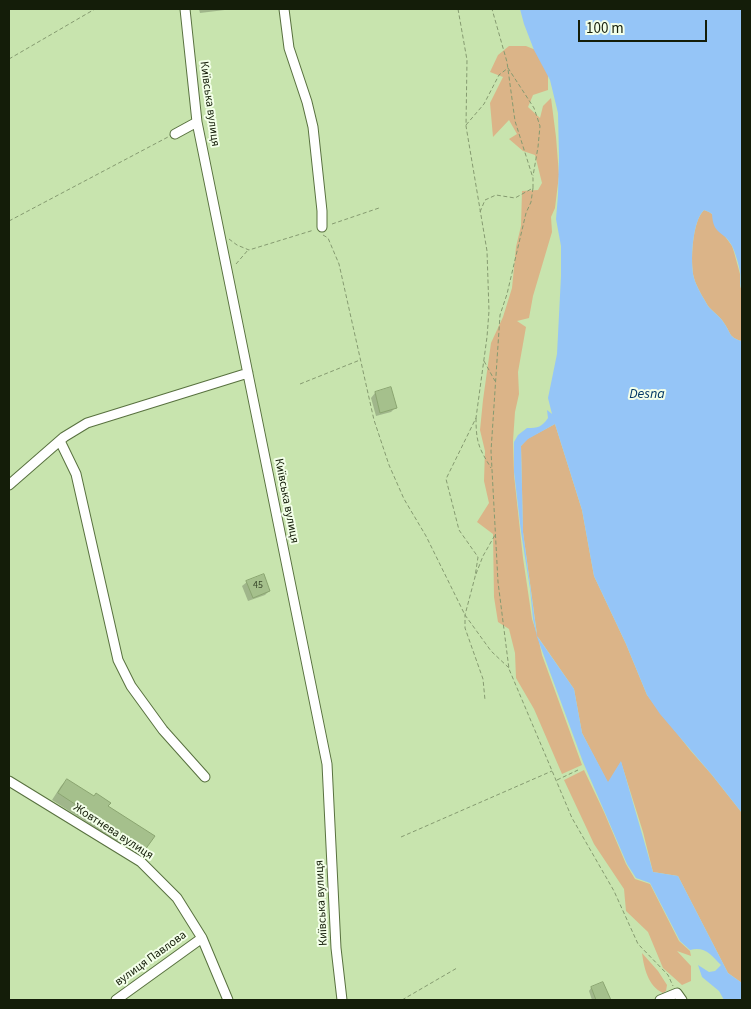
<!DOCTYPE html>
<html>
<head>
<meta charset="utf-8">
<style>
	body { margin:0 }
	#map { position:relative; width:751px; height:1009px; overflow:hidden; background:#c8e4ae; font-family:"Source Sans 3",sans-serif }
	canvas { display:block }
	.frame { position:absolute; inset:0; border:10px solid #141d09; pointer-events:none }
	.scale { position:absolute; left:578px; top:20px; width:129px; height:22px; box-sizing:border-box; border:2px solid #141d09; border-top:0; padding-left:6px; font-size:15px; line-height:18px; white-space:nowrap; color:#141d09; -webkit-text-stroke:4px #f3ffe9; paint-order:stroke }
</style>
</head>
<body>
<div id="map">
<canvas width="751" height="1009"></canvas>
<div class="frame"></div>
<div class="scale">100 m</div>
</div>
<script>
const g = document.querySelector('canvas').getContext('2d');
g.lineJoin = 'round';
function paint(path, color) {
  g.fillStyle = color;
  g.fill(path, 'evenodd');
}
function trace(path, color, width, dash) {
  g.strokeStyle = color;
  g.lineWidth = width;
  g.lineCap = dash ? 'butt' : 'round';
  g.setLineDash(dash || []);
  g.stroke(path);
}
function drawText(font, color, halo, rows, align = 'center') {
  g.font = font + ' "Source Sans 3",sans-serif';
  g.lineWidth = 4;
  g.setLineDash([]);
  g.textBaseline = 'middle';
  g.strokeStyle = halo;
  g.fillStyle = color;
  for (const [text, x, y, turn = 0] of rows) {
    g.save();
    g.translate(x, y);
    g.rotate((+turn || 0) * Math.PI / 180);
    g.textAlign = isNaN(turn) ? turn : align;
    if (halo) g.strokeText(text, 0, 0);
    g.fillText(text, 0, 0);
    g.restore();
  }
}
paint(new Path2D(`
	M509,46h17l17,7 5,20v17l-15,5 -5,12 12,11 3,-12 8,-8 5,39 3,38 -4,33 -4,9 1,15 -19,64 -4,22 -12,3 9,6 -8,45 1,22 -4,18 -2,29 1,34 9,83 9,61 5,15 -14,-102 -2,-86 6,-7 28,-15 27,86 12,66 32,68 21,51 43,55 22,25 30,38v170l-14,-10 -50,-97 -25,-4 -10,-40 -22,-70 -13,21 -26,-50 -8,-44 -36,-52 4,18 40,110 -20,9 -28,-65 -18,-31 -1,-25 -6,-24 -11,-7 -4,-25 -1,-63 -16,-12 12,-19 -5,-22 1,-30 -5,-21 3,-30 8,-57 12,-26 9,-29 4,-41 5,-21 1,-35 16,-1 4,-7 -7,-28 -12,-4 -14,-12 8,-5 -8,-14 -16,17 -3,-34 13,-26 -13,-5 8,-17z
	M704,210l5,2 3,2 12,21 8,11 2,6 6,22v11l2,7v49c-13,-3 -11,-8 -18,-18 -4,-7 -11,-11 -16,-17 -4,-7 -12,-20 -14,-28 -4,-15 -2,-57 10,-68z
	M584,770l20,42 22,52 9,15 15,5 29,57 11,10 1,5 -14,-5 14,15v15l-9,4 -19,-17 -15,-36 -22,-21 -2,-22 -30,-45 -30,-64z
	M642,953l16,18 9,14 -1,6 -3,2c-15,-7 -19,-25 -21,-40z`), '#dbb488');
paint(new Path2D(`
	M520,9h222v283c-3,-9 -1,-11 -2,-20 -1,-7 -5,-20 -8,-26 -8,-16 -19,-10 -20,-32l-3,-2 -5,-2c-12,11 -14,53 -10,68 2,8 10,21 14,28 5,6 12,10 16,17 7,10 5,15 18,18v472l-30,-38 -52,-61 -13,-19 -21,-51 -32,-68 -12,-66 -27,-86 -27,15 -7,7 2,86 14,104 37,53 8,44 26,49 13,-21 32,111 25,4 50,97 14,10v17h-18l-5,-9 -17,-14 -4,-12 11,7 6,-1 6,-6c-10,-10 -16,-19 -31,-15l-10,-9 -30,-58 -14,-5 -9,-14 -44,-102 -46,-125 -4,-18 -3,-30 -9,-57 -7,-60v-30l4,-7 9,-7c11,0 15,-1 21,-10l-1,-8 5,4 -4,-16 9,-44 4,-78v-30l-5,-27 2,-24 1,-38 -1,-44 -8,-33 -16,-30 -10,-26z`), '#95c5f7');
paint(new Path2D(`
	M199,9h34l-33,4z
	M390,389l6,18 -5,5 -15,4 -5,-18 4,-5z
	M247,582l22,9 -4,4 -17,6 -6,-15z
	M67,780l40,26 37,43 -6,6 -86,-55 9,-14z
	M603,984l6,16h-17l-3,-9 2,-3z`), '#0003');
const building = new Path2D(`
	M391,387l6,21 -17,5 -5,-21z
	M264,574l6,17 -17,7 -7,-17z
	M67,779l27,17 2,-3 15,10 -3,3 47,30 -10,14 -87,-57z
	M603,982l8,18h-15l-5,-13z`);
paint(building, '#a5c08c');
trace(building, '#8aa470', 1);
const minor = new Path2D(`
	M185,9l12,113 130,642 9,184 6,52
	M284,9l5,39 18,54 6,25 9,84v16
	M175,134l22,-12
	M60,441l16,33 42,186 13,26 32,44 42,47
	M9,485l55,-48 23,-14 161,-50
	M9,781l132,81 36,36 25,40 26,62
	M116,1000l86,-62
	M660,1000l17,-7 5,7`);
trace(minor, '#58713f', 11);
trace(new Path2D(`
	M458,9l9,51 -1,66 21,125 2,60 -2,26 -11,81 -30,61 13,51 19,27 -3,20 -10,38v13l18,51 2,21
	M9,59l86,-50
	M466,125l18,-21 15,-29 9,-7 26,40 6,18 -2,21 -5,29
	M533,188l-2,14 -5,11 -19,81 -7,21 -9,136 7,131 11,87 63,149 42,73 24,53 30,31 5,11
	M480,212l5,-12 11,-5 19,3 18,-10v-10l-18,-57 -8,-59 -15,-53
	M9,221l159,-84
	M332,224l47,-16
	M323,235l5,3 11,26 35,156 15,45 15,34 22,37 39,79 26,36 18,17
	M229,239l8,6 12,5 65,-20
	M236,264l12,-14
	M484,361l11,20
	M300,384l60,-24
	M476,418c0,25 3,30 15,50
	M476,574l7,-18 12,-21
	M557,780l21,-10
	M401,837l151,-66
	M402,1000l55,-32`), '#859a70', 1, [4, 2.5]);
trace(minor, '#fff', 9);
drawText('10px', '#38462a', null, [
	["45",258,586]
]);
drawText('12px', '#141d09', '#f3ffe9', [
	["Київська вулиця",209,104,82],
	["Київська вулиця",286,501,79],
	["Жовтнева вулиця",113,832,33],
	["Київська вулиця",322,903,-93],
	["вулиця Павлова",151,959,-36]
]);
drawText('italic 14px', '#033966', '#f3ffe9', [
	["Desna",647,395]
]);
</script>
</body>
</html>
